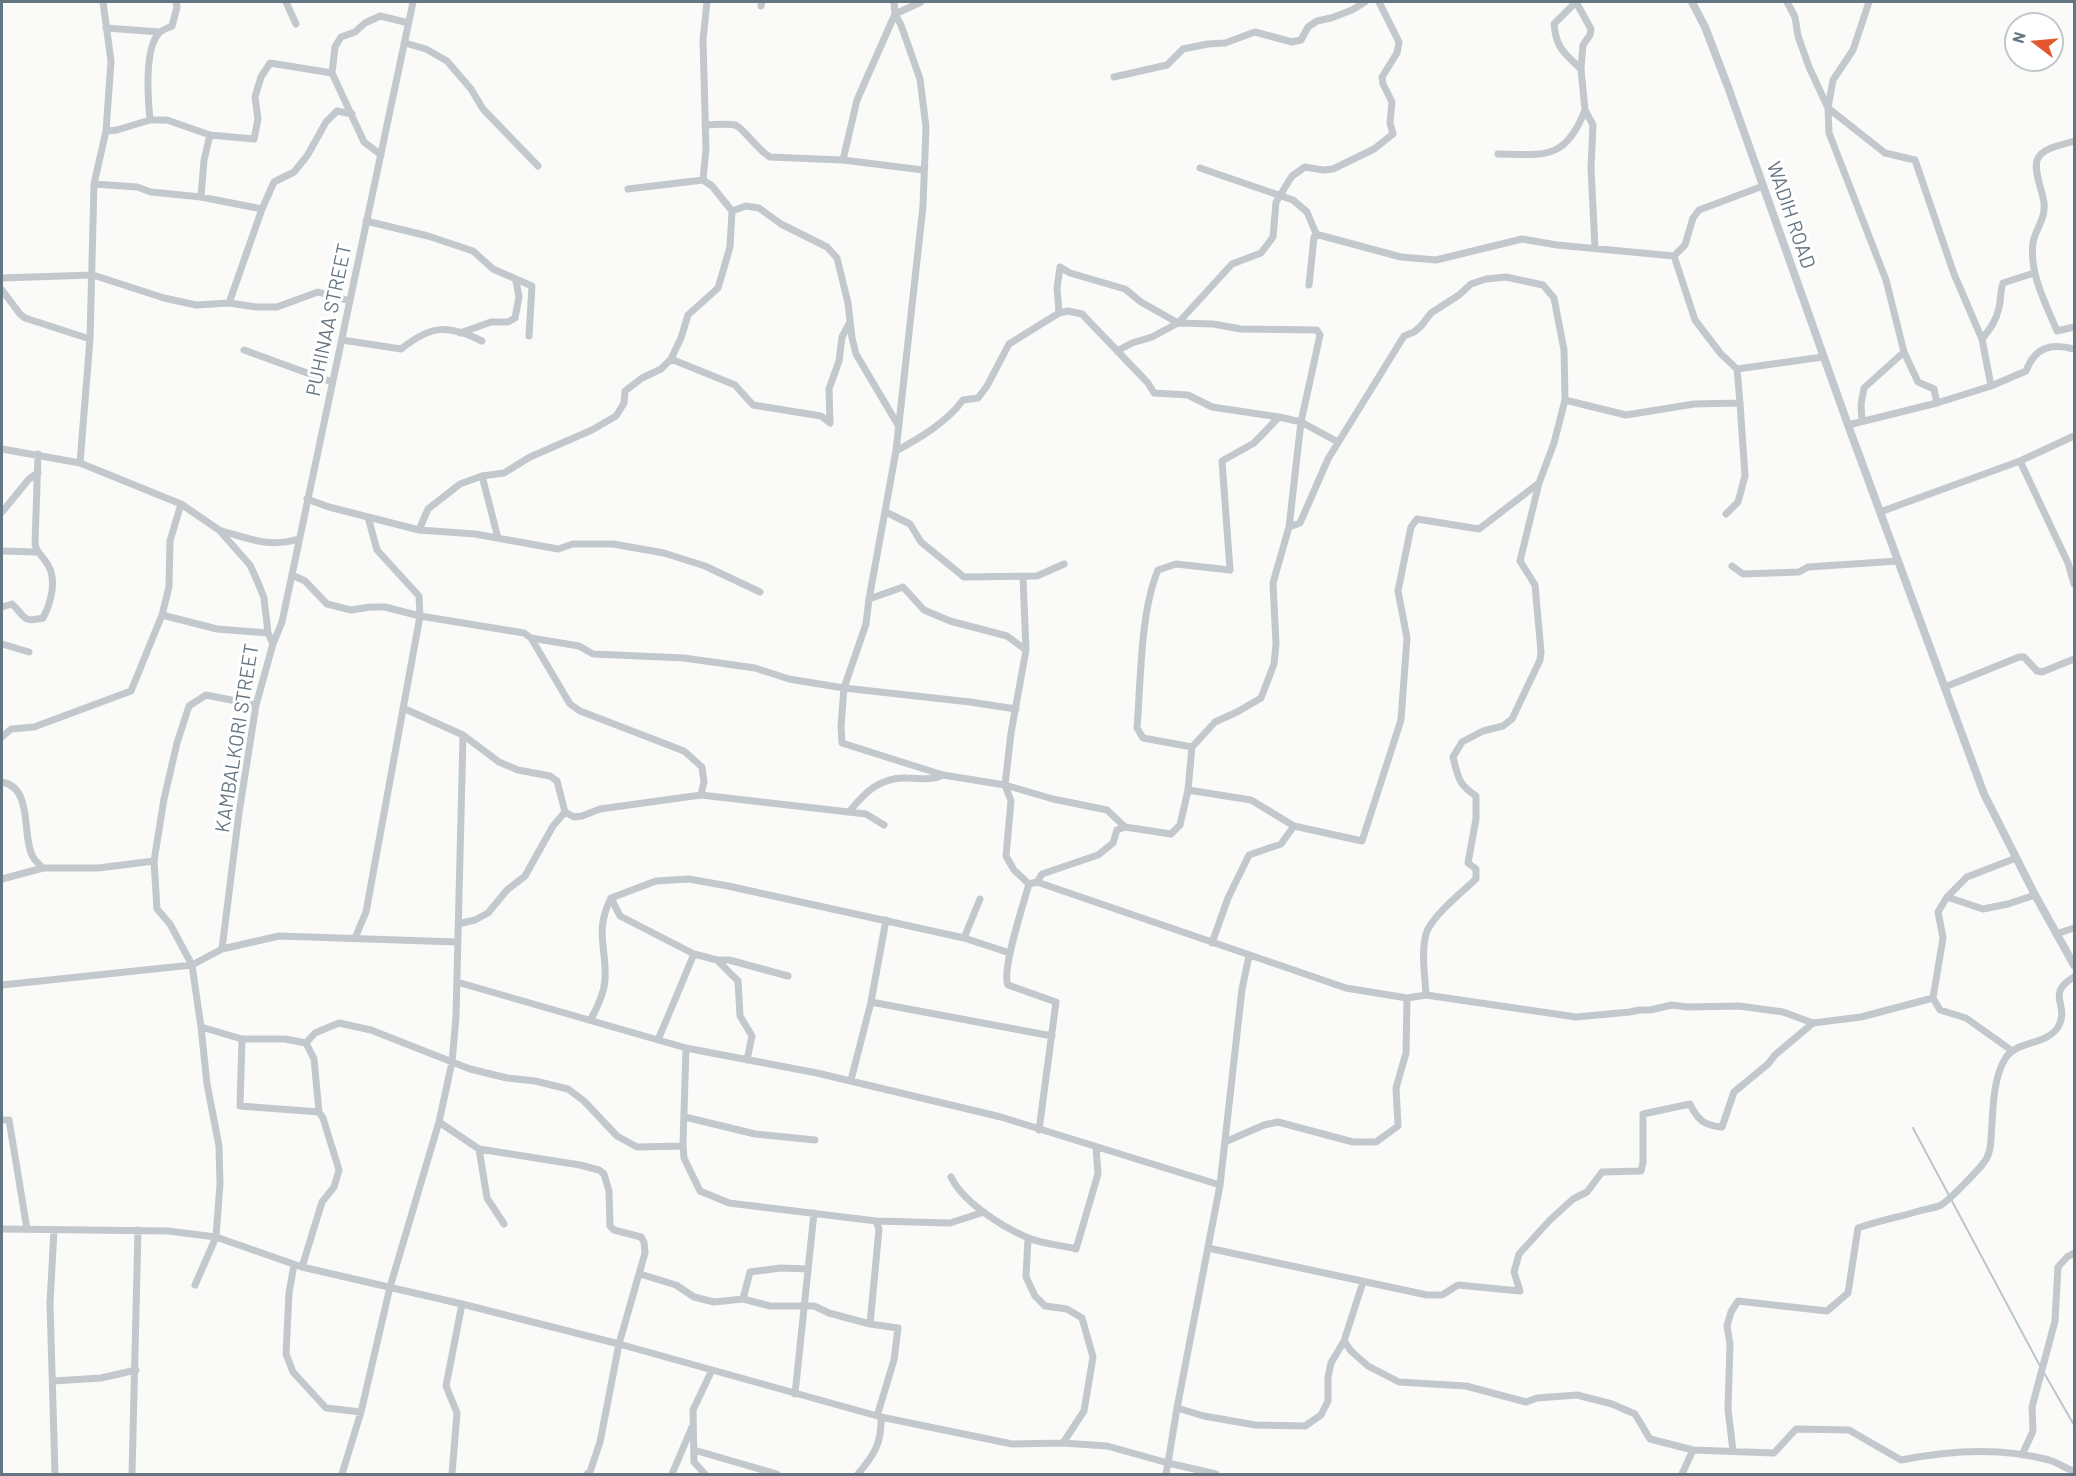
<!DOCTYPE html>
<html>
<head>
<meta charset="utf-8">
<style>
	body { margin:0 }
	#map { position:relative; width:2076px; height:1476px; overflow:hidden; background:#fafaf8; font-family:Barlow,sans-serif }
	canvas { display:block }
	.frame { position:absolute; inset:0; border:3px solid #657683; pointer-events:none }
	.north { position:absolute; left:2004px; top:12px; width:60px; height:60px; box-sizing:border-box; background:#fff; border:2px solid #c1c8cd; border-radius:50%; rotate:286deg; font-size:16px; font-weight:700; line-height:24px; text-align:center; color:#657683 }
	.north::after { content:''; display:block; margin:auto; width:21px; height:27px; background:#e4572e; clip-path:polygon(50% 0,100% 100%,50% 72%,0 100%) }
</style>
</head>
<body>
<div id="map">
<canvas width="2076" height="1476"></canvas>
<div class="frame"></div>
<div class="north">N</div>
</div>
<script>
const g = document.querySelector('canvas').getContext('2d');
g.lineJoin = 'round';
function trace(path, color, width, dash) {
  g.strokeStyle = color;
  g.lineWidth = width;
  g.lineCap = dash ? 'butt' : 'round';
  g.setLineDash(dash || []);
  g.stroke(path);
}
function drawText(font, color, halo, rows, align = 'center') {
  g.font = font + ' Barlow,sans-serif';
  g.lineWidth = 6;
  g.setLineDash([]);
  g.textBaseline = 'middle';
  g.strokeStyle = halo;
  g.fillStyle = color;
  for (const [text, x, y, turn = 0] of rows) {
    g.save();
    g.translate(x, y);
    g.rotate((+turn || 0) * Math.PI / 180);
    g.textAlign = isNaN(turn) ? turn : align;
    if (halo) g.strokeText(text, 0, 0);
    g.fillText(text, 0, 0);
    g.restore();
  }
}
trace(new Path2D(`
	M1913,1128l127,238
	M2043,1371l31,54`), '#bbc7cb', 2);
trace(new Path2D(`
	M286,2l10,22
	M894,2l1,12 6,11 19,54 6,48 -3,79 -27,245 -27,148 -3,25 -22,64 -3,38 1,17 101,32 62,10 48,14 54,11 18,17
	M1576,2l-22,22c2,24 10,29 27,45l4,41 8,15 -2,43 4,80
	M1576,2l15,27 -1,6 -7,10 -2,24
	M1787,2l8,15 3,19 11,31 19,41 57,45 30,7 39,114 28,65 9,47
	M1869,2l-16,48 -20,30 -5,28 1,25 57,147 18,72 14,30 16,7 3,14
	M761,6l1,-4
	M106,28l54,4
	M405,43l21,6 21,12 24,28 12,20 55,57
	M1114,77l53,-12 16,-16 25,-5 17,-1 30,-11 37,10 9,-2 7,-13 9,-6 14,-3 21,-8 13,-8
	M150,120c-2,-21 -6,-71 9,-87 3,-3 9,-5 13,-7l5,-19 -1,-5
	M705,125c9,0 21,-2 30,0 8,2 23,26 35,32l73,3 80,10
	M106,131l11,-1 33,-10h17l43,15 44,4 4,-20 -3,-22 6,-20 9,-14 62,10
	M2074,141c-11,4 -30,6 -36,17 -6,10 5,34 6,45 2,16 -9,26 -11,40 -4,31 13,61 24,88l17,-4
	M1498,154c47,1 68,6 87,-44
	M381,155l-17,-13 -32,-69 3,-26 6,-10 14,-5 10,-9 15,-7 29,7
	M843,160l14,-60 38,-86 26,-12
	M1200,168l93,32 14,12 10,24
	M703,180l3,-31 -3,-109 4,-38
	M94,184l43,3 14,5 50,5 61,12
	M201,197l3,-37 6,-25
	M732,211l14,-5 13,2 22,16 46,23 10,11 11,45 4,35 4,16 42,71
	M366,221l62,15 45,15 20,18 39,17 -3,50
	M2,278l91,-3 71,23 32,7 33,-2 27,4h21l41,-15 32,9
	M1309,285l5,-48 5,-2 82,22 35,3 86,-21 35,6 117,11 11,-11 8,-27 6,-8 64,-24
	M2,290l18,24 5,4 65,21
	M229,303l33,-94 12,-27 20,-10 13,-16 19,-34 11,-11 15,3
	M1059,313l-2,-25 3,-21 10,6 55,16 16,13 37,21 35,1 28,5 76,1 3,5 -19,87 -12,105
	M460,333l31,-11h17l7,-4 4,-21 -3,-16
	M1982,339c8,-10 14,-18 17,-31 2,-8 1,-16 4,-25l31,-10
	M342,340l59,9c30,-24 47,-25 81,-8
	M244,350l88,32
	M1117,351l15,-8 20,-6 26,-14 54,-59 29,-11 12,-16 3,-35 16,-26 13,-9 18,3 10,-1 41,-20 19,-15 -3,-11 2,-21 -9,-18 -1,-7 15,-24 2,-11 -20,-40
	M671,359l64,26 18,20 68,11 9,7
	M1737,369l86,-12
	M1565,400l61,15 68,-11 46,-1 -3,-34 -16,-15 -26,-34 -21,-64
	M1862,421l-1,-16 3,-17 40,-36
	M830,423l-1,-34 10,-28 3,-24 8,-15
	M1848,425l89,-22 54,-17 35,-15c9,-24 25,-28 48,-22
	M2,449l78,14 101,41 38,26 31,35 9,20 5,13 4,35 5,11 -17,61 -17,108 -17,136
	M896,451c24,-13 51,-29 67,-51l15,-2 9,-12 22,-42 50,-31 9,-2 14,3 66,69 6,10 34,2 24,12 67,10
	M2020,461l48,102 6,21
	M80,463l10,-124 4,-155 12,-53 5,-70 -8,-59
	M482,476l16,62
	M307,499l22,8 90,23 56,4 83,15 15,-5h40l51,9 41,13 55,26
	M2,512l27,-33 9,-6
	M886,512l24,12 11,18 43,35 73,-1 27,-12
	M1880,512l140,-51 54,-25
	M1726,514l12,-12 7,-26 -5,-73
	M419,530l9,-21 32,-25 22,-8 22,-3 26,-16 62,-27 24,-14 8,-13 1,-12 17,-13 19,-9 10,-10 10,-21 7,-23 30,-27 12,-41 2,-36 -20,-25 -9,-6 -75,9
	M222,531c29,8 46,17 77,8
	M2,551l34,1
	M1732,566l11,8 56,-2 9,-5 90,-6
	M292,575l13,6 22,23 24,6 19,-3h15l35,9 104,17 7,5 48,8 14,8 91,4 71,10 34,11 55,9 126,14 46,7
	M1023,577l3,73 -15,83 -6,52 6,16 -5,55 8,14 15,14
	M869,599l34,-12 21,23 26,11 57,15 19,14
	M2,607l10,-3c14,13 10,19 31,14 8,-15 14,-38 5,-53 -5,-9 -11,-11 -13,-21l3,-90
	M162,615l55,14 51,4
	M531,638l39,66 10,7 104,40 18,16 2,15 -3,13
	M2,644l27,8
	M273,644l9,-22 131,-620
	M1945,687l74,-30h5l13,14 5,1 32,-13
	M403,708l60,27 36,27 19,8 32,6 7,5 8,31 9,5 8,-1 18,-7 101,-14 165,19 18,11
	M2,737l9,-8 23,-2 97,-36 31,-76 7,-28 1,-46 11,-37
	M1192,747l-49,-9 -6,-10c4,-48 3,-115 21,-158l18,-6 54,6 -8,-109 32,-18 25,-26 22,5 37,20
	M2,782c32,6 19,54 31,75 2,4 7,8 10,11
	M1188,790l63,10 43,26 68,15 39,-121 6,-82 -9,-47 13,-64 6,-8 62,10 60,-46
	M849,812c16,-20 31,-35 58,-34 14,0 23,3 36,-3
	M2,879l41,-11h55l56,-7
	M1037,882l5,-8 56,-19 15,-12 4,-13 8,-3 46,7 9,-9 8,-35 4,-43 23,-25 22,-10 24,-14 13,-34 2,-20 -3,-61 16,-56 11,-4 28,-64 76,-123 10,-4 7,-6 10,-13 28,-18 12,-11 15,-5 20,-2 37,8 11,13 10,52 1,50 -11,43 -15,40 -19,78 15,24 6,67 -1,8 -28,59 -9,7 -20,5 -21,11 -9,15c5,20 5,27 23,39v23l-8,44 8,6v10c-14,13 -45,38 -50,55 -5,19 -1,42 0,61
	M1947,897l20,-20 49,-19
	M611,898l9,18 74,38 23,6 21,21 2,35 12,20 -5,24
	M458,924l17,-4 13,-7 19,-23 18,-14 28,-50 12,-14
	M2056,934l18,-6
	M355,938l11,-26 54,-296 -1,-20 -42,-46 -9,-33
	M964,938l46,15
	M1212,943l16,-45 21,-43 32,-11 13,-18
	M717,960h12l59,16
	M457,982l229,66 131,25 184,44 219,68 -43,223
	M2,985l190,-20 30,-16 57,-13 178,6
	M1933,998l7,12 26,8 45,32
	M871,1002l181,34
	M591,1019c6,-11 13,-25 14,-39 2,-33 -11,-48 6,-82l45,-17 33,-2 39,7 236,52 16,-39
	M201,1027l41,12h43l21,4 8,16 5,53 4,6 16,52 -5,17 -12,15 -20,65
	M242,1039l-2,67 79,6
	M658,1040l36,-86
	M306,1043l9,-10 24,-10 32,7 99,39 37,9 28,3 33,8 16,12 33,35 20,11 46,-1
	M686,1048l-3,96 1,14 16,33 29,12 147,18 74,2 34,-11
	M851,1080l20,-78 15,-82
	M685,1117l70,17 60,6
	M2,1120h7l18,109
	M439,1122l40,27 101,16 19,5 5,4 5,17 1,35 4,4 27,7 3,5 1,11 -26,91 -19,98 -10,30 -3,2
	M1039,1130l17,-128 -48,-17c-7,-14 16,-83 21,-101l8,-2 309,106 61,10 19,-3 150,22 54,-5 9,-2h11l22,-5 15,2 52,-1 44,6 30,11 48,-6 72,-19 10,-60 -5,-26 9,-15 36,12 25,-5 27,-9
	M1225,1142l39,-17 14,-3 75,20h23l22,-16 -2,-38 10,-35 1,-55
	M479,1149l8,49 17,26
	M951,1177c12,25 50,49 75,60 15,7 35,8 50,12l22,-75 -2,-27
	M1220,1185l22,-196 7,-33
	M2,1229l166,2 48,6 86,30 160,37 157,40 262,73 131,27 51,-1 44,3 61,17 9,-55 27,8 51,9 50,1 16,-11 7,-14v-24l3,-14 13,-22 19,-59
	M54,1230l-4,73 5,171
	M1028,1238l-2,39 9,19 10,10 22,3 15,9 11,39 -9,54 -21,32
	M1208,1248l219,47h15l16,-10 62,6 -6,-19 5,-18 31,-34 23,-21 14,-7 15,-20 39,-1 2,-8v-49l47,-10c7,15 14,22 32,23l12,-35 34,-28 7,-9 38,-32
	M294,1265l-5,28 -3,61 7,18 33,36 35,4
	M808,1269l-27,-1 -31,4 -7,27 27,7h44l15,7 41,11 28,4 -4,32 -17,56
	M640,1274l36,11 18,12 20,5 29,-3
	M195,1285l21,-48 4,-53 -1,-38 -12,-62 -6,-57 -9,-62 -22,-41 -13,-15 -3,-48 10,-62 13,-56 12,-37 17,-11 50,10
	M870,1324l9,-95 -3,-8
	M1344,1341l7,10 17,15 31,16 67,4 60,16 11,-4 40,-3 35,9 23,10 15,25 43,11 81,3 22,-24 53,1 52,30c49,-10 100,-13 148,0 10,3 17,9 25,11
	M53,1381l48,-3 35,-8
	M795,1394l19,-181
	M694,1450l83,24
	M1733,1451l-5,-42 2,-65 -3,-18 4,-14 7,-11 89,10 21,-18 10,-65c20,-7 41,-11 61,-17 7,-2 16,-3 22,-6 11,-7 20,-18 30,-28 13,-14 19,-18 20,-38 2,-24 1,-59 14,-80 11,-19 41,-13 53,-32 13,-22 -14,-32 16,-50
	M2022,1455l11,-24 -1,-24 23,-86 3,-54 9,-10 7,-4
	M132,1474l6,-244
	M342,1474l19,-62 29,-125 49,-165 13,-60 4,-45 7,-282
	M452,1474l5,-61 -11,-27 16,-82
	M672,1474l20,-47
	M705,1474l-11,-12 -1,-52 19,-40
	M858,1474c16,-19 24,-31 23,-57
	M1166,1474l2,-11 48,11
	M1682,1474l11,-24`), '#c3c8cc', 7);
trace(new Path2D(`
	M1692,2l13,25 23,60 120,338 136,369 51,101 39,70`), '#c3c8cc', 8);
drawText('20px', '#657683', '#fff', [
	["WADIH ROAD",1791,215,71],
	["PUHINAA STREET",329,320,-78],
	["KAMBALKORI STREET",237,738,-81]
]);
</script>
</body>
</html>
